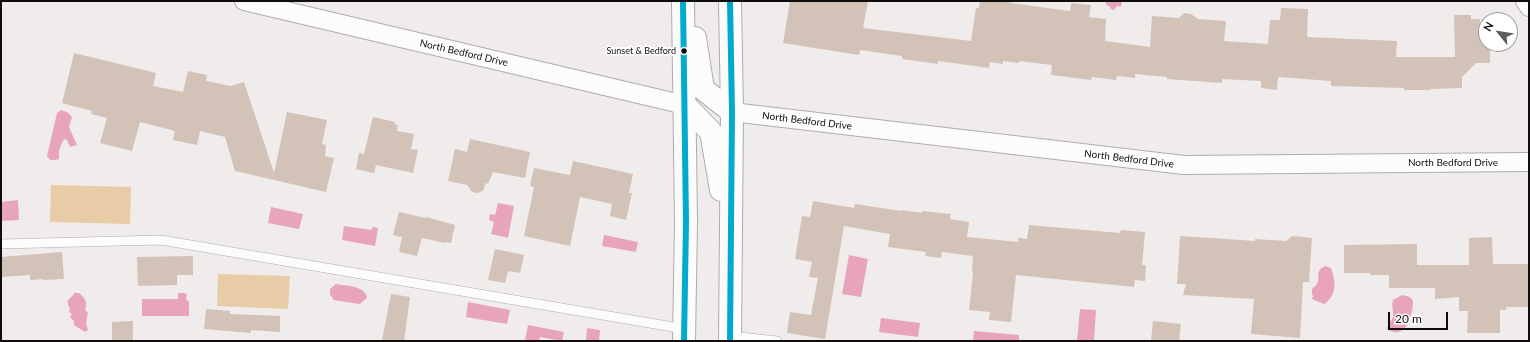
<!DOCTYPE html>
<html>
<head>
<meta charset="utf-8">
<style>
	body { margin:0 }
	#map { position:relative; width:1530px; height:342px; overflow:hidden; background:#f0eceb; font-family:Lato,sans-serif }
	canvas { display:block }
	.frame { position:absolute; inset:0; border:2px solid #100d0d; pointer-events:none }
	.north { position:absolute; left:1478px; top:12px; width:40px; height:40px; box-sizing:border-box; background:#fff; border:1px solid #9f9e9e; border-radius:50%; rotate:300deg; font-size:11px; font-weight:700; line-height:16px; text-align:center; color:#100d0d }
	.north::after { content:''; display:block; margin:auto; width:14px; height:18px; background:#5e5b5b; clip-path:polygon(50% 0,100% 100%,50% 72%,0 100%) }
	.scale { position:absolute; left:1388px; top:312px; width:60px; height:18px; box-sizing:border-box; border:2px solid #100d0d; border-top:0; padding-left:5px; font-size:12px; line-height:14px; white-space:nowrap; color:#100d0d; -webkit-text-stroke:3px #fff; paint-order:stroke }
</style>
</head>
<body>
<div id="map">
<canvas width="1530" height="342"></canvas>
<div class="frame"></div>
<div class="north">N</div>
<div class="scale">20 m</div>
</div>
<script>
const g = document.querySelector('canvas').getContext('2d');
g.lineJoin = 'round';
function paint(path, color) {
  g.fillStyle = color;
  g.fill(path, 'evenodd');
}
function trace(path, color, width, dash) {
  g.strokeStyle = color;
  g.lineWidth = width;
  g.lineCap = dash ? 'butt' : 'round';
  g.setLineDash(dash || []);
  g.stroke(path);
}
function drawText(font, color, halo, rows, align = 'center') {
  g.font = font + ' Lato,sans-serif';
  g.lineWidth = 3.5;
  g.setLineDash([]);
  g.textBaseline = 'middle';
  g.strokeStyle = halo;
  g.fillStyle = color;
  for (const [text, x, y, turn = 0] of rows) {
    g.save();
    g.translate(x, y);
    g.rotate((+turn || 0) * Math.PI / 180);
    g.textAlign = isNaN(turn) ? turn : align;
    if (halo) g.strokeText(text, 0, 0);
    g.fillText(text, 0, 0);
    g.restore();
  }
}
paint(new Path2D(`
	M51,185l80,2 -1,37 -80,-2z
	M218,274l72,2 -2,33 -71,-3z`), '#e8cba7');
paint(new Path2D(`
	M1106,1h16l-1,6 -4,-1 -3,4 -3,-1 -2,-3 -3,-1z
	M61,110l6,2 5,5 -3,10 8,18 -7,2 -3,-7 -3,-1 -5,11v9l-3,1h-6l-3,-4 1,-4 9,-39z
	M18,200l1,20 -18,1v-19z
	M498,203l16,3 -6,32 -17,-4 3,-12 -5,-2 1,-6 5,1z
	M271,207l32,7 -4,15 -31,-6z
	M344,226l28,4v-3l6,1 -3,18 -33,-6z
	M604,235l34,7 -2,10 -34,-6z
	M849,255l19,4 -7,38 -19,-3z
	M1325,266l6,2c5,13 6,28 -7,36l-12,-5 1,-3 -1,-2v-5c1,-2 3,-2 4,-4 6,-7 -3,-13 9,-19z
	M336,284c10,2 29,1 31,14l-7,6 -27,-4v-2l-3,-3v-6z
	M74,293h5c6,5 9,9 6,17l3,3 -2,10 2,7 -3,2 -11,-7v-4l-4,-4 2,-3 -3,-2 1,-3c-6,-12 2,-9 4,-16z
	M178,293h5l4,1 -1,5 3,3v14h-47v-17h36z
	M1402,295l8,2 3,4c0,13 -7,41 -26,28 1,-5 4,-8 6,-12 1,-5 -2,-10 0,-17z
	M468,302l42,8 -3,14 -41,-7z
	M1080,309l16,1 -2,31h-17z
	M881,318l39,5 -2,14 -39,-5z
	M528,325l36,7 -2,9 -22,-4 -1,4h-14z
	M587,328l13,2 -1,11h-13z
	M974,331l45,4v6h-46z`), '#e8a5b9');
paint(new Path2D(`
	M790,1h78l-5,27 108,13 5,-33h3l1,-7h31v2l59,8 1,-8 20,2 -2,12 17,2 -1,22 45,6 2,-31 27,2 5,-5 7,1 7,5 28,2 -2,20 44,3 2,-24h10l1,-12 27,1 -1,28 90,4 -1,16h59l-1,-42h17v4h9v15h6v10h4v19h-14l-14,14v11l-32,1v1h-26v-2l-73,-2v-5l-53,-4 -1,13 -16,-2v-7l-39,-2v4l-55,-4v-2l-32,-3v4l-18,-2 -1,4 -24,-3 -1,3 -40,-5 1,-10 -33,-4v2l-16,-2v3l-13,-2 -1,6 -51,-7v3l-36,-5v-3l-42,-6 -1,5 -76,-12z
	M74,53l82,20 -3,13 30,6 5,-21 19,4 -1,6 25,5 13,-4 30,91 13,-61 40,8 -5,24 4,1 -1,11 9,2 -8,34 -91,-21 -10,-34 -25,-6 -3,14 -24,-5 2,-9 -35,-9 -8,29 -32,-8 7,-25 -16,-4 1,-3 -30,-8z
	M373,117l22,5v3h3l-1,6 17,3 -3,15 7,1 -5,23 -37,-8 -2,8 -18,-4 3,-16 5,1z
	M470,139l60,13 -5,26 -32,-6 -5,12 -3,-1 -1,7 -6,3 -6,-1 -5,-7 -19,-4 7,-32 12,3z
	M573,161l60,13 -4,19h3l-6,27 -16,-4 2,-12 -32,-7 -10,49 -46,-10 10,-49 -4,-1 4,-18 36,7z
	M813,201l41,7 1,-4 46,7v-1l21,3v-2l29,3 -1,5 19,3 -2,15 51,5v-4l9,1 2,-14 91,8 1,-3 24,2 -3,33h4l-1,16 -10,-1 -1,7 -118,-12 -5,47 -22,-2 1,-8 -21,-2 4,-37 -1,-1 1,-16 -31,-4 -1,6 -16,-2 1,-4 -38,-5 2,-13 -46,-8 -19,113 -38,-6 3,-21 21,3 7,-37 -9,-1 3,-15 -17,-3 7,-43 8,1z
	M399,212l27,6v-1l29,8 -4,18 -6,-1v1l-23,-5 -5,18 -18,-4 3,-15 -9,-2z
	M1180,236l75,5v-2l31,2 6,-5 20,2 -3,44h-6l-3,56 -49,-4 3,-35 -71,-4 3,-11h-9z
	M1492,237l1,27h36v43h-23v3h-6v23h-33l1,-22h-9v-14l-24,2v-11h-46v-13h-19v-2h-26v-28l73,-1v21h52v-27z
	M495,249l29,6 -4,18 -12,-2 -3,12 -17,-3z
	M62,252l2,27 -21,1v-1l-13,1v-5l-29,2v-20z
	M193,256v19h-16v10l-39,1 -1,-29z
	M391,294l19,3 -6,44h-22z
	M206,309l24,2v3l50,2v16l-29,-2v3l-47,-4z
	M133,321v20h-21v-19z
	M1153,321l28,3 -2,17h-28z`), '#d2c2b7');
const lane = new Path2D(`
	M1,244l160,-4 524,89
	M730,336l47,5`);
const street = new Path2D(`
	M244,1l441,104
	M1525,1l4,6
	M732,112l452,53 345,-3`);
const secondary = new Path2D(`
	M683,1l3,221 -2,119
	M730,1l2,111 -2,229
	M695,38l8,51 29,23
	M685,105l26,27 10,58`);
trace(lane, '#afacab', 10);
trace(street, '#afacab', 20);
trace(secondary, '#afacab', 24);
trace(lane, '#fdfcfc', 9);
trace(street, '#fdfcfc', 18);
trace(secondary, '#fdfcfc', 22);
trace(new Path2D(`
	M683,1l3,221 -2,119
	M730,1l2,111 -2,229`), '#00a9ce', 6);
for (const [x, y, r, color] of [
	[684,51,3.5,"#100d0d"]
]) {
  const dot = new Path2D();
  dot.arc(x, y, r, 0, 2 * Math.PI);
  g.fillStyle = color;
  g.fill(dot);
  trace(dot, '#fff', 1.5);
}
drawText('9px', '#100d0d', '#fff', [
	["Sunset & Bedford",676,51]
], 'right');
drawText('10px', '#100d0d', '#fff', [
	["North Bedford Drive",464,53,13],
	["North Bedford Drive",807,121,7],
	["North Bedford Drive",1129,159,7],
	["North Bedford Drive",1453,163]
]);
</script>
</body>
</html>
